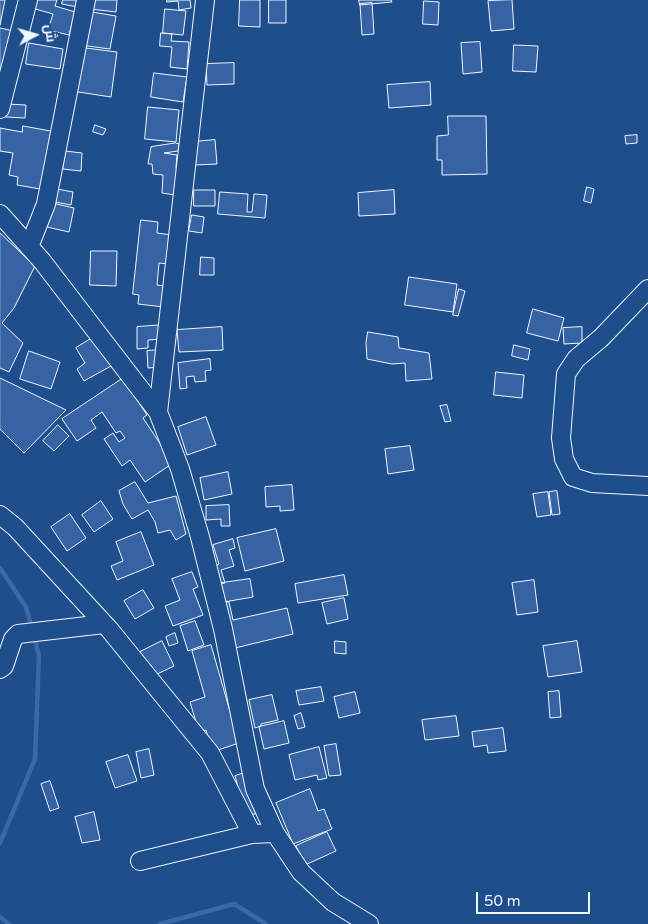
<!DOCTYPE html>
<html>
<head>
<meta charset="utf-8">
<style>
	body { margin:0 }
	#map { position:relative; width:648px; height:924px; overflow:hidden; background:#1f4e8c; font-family:"Varela Round",Cairo,sans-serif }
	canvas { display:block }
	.north { position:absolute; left:10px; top:10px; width:50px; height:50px; -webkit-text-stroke:4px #1f4e8c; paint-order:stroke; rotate:84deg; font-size:14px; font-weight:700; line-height:20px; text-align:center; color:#f2f6ff }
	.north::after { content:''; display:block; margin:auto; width:18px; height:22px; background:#f2f6ff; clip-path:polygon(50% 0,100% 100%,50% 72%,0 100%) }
	.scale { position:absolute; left:476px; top:892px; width:114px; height:22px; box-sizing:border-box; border:2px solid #f2f6ff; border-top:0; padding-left:6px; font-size:15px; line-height:18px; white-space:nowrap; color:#f2f6ff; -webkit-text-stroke:4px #1f4e8c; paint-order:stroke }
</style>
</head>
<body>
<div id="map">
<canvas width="648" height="924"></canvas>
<div class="north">ش</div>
<div class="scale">50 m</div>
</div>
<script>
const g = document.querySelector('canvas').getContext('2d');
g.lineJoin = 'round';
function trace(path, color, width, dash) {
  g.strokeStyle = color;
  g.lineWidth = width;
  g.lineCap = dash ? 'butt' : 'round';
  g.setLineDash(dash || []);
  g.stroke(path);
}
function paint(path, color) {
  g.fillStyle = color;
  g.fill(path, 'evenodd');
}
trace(new Path2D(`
	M0,568l26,39 6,21
	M0,843l35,-84 4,-103 -5,-20
	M0,917l9,7
	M160,924l74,-20 32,20`), '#3b69a3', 4.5);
const building = new Path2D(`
	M0,0h5l-5,25z
	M34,0h23l-2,6 20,6 -6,23 -21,-5 5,-16 -21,-6z
	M63,0h21l-1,8 -21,-4z
	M91,0h26l-1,12 -26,-3z
	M167,0h23l1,8 -12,2 -1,-9 -11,1z
	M240,0h20v27l-21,-1z
	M269,0h17v23h-17z
	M359,0h32l1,2 -32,3z
	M512,0l2,29 -23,2 -3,-30z
	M424,1l15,1 -1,23 -15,-1z
	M372,3l2,31 -12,1 -2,-31z
	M165,9l21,2 -3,24 -20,-2z
	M86,11l30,5 -6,33 -30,-4z
	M0,28l14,3 -14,44z
	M161,33l11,1 -1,7 18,1 -2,27 -17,-2 2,-20 -12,-1z
	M480,42l2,30 -19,2 -2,-31z
	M29,43l34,6 -3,20 -34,-5z
	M514,45l24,1 -2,26 -23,-1z
	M78,47l39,5 -6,45 -39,-6z
	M234,63v21l-27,1 -1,-21z
	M154,73l33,4 -4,25 -32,-5z
	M430,82l1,23 -42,3 -2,-23z
	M6,104l20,1 -1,13 -19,-1z
	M148,107l31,3 -3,32 -31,-3z
	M448,116h38l1,58 -45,1v-15h-5v-24l11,-1z
	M95,125l11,4 -3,6 -10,-3z
	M23,126l33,6 -10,58 -29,-5 1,-8 -9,-2 4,-22 -13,-2v-23l22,4z
	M637,135v8l-11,1 -1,-8z
	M215,140l2,24 -22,1 -2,-23z
	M176,143l3,1 -1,7 -14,2 13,2 -1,12 2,12 -3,16 -13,-2 1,-18 -10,-1 -1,-10h-4l3,-17z
	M65,151l17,2 -1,18 -18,-2z
	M587,187l7,2 -3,14 -7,-2z
	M57,189l16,3 -2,13 -16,-3z
	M194,190h21v16h-21z
	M394,190l1,24 -36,2 -1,-23z
	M220,192l28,2 -1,18h5l2,-18 13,1 -2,23 -47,-4z
	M52,203l22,5 -5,24 -22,-5z
	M192,215l12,2 -2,16 -13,-2z
	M141,220l17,2 -1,11 15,2 -3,29 -10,-1 -2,22 9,1 -2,21 -26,-3 1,-9 -6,-1z
	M0,233l35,33 -21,42 -12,15 21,20 -14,29 -9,-4z
	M91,251h26l-1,35 -26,-1z
	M201,257l13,1v17h-14z
	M409,277l48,7 -4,28 -48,-7z
	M459,289l6,2 -7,25 -5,-1z
	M533,309l31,9 -6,23 -31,-8z
	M164,325v14l-16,1v8l-11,1v-22z
	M222,327l1,23 -44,2 -2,-22z
	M582,327v16l-18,1 -1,-16z
	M368,332l30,5 1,11 30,5 3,26 -26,2 -1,-18 -13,1 -25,-5 -1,-16z
	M94,337l17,29 -27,15 -7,-12 8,-6 -9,-15z
	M514,345l16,4 -2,11 -16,-4z
	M160,350l1,17 -13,1 -1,-17z
	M29,351l31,11 -9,27 -31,-10z
	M210,359l1,11 -6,1 1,10 -11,1 -1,-6 -8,1 1,11 -7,1 -2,-26z
	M496,372l28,3 -2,23 -28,-3z
	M125,377l8,17 14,21 -4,3 30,45 -28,19 -15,-22 -8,6 -18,-27 9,-6 6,9 6,-4 -5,-7 -4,2 -14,-21 -11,8 5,8 -19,13 -15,-22z
	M0,378l66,32 -42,43 -24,-24z
	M447,405l4,16 -6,1 -5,-16z
	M206,417l10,28 -29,10 -9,-28z
	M58,425l11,11 -15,15 -11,-10z
	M410,446l4,24 -26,4 -3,-25z
	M228,472l4,22 -28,6 -4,-22z
	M135,482l13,21 28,-7 10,38 -10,6 -6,-10 -12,3 -3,-11 -7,-12 -16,9 -9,-15 -4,-13z
	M292,485l2,25 -14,1v-5l-14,1 -1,-20z
	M557,491l3,23 -8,1 -3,-23z
	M548,492l3,23 -14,2 -4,-23z
	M101,501l12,18 -19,13 -12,-17z
	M229,505l1,21h-9v-7l-15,1v-14z
	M70,514l16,24 -19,13 -16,-24z
	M276,529l8,32 -39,10 -8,-33z
	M141,532l13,33 -37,15 -6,-14 12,-5 -7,-19z
	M233,539l2,9 -6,2 5,16 -13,4 4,13 -6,1 -5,-18 5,-2 -6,-19z
	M192,572l6,15 -5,2 10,26 -30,11 -8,-20 15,-6 -8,-21z
	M344,575l4,20 -50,8 -3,-19z
	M250,579l3,18 -35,6 -3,-19z
	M534,580l4,32 -21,3 -5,-32z
	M143,590l11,18 -19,11 -11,-18z
	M344,598l4,21 -21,5 -5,-21z
	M229,602l4,18 54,-12 6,26 -58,14 -10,-45z
	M195,621l9,24 -16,6 -8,-25z
	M175,633l3,10 -9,3 -3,-9z
	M162,641l12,25 -23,11 -11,-25z
	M335,641l11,1v12l-11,-1z
	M577,641l5,31 -34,5 -5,-31z
	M211,645l28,98 -27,9 -6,-22 -7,2 -9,-30 15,-5 -13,-46z
	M321,687l3,14 -25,4 -3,-14z
	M559,691l2,26 -11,1 -2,-26z
	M355,692l5,21 -21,5 -5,-21z
	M272,695l6,25 -17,4v2l-6,2 -6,-28z
	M301,713l4,14 -7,2 -4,-13z
	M456,716l3,20 -34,4 -3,-20z
	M284,721l5,22 -25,6 -5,-22z
	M503,728l3,23 -18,2 -1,-8 -13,2 -2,-15z
	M336,744l5,31 -12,1 -5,-30z
	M319,747l8,31 -9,2 -1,-5 -22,5 -6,-25z
	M149,749l5,26 -13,3 -5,-26z
	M128,755l9,26 -22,7 -9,-26z
	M251,771l11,41 -16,4 -11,-40z
	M50,781l9,27 -9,3 -9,-27z
	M310,789l8,22 6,-2 8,20 -39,15 -17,-41z
	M94,812l6,28 -18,3 -7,-26z
	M327,832l9,19 -31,14 -9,-19z`);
paint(building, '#3563a3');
trace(building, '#f2f6ff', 1);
const minor = new Path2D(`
	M0,109l28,-109
	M0,214l42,47 116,151 22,57 20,68 23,92 32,160 20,44 26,39 32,30 36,22
	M29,247l17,-43 40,-204
	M648,289l-47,49 -25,21 -10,15 -5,64 3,21 9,18 19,6 56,3
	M158,412l47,-412
	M0,515l15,12 94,102 101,124 42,81 23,-1
	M0,669l4,-3 9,-27 5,-5 86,-10
	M140,861l112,-27`);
trace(minor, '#f2f6ff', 20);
trace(minor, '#1f4e8c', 18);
</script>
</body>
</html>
